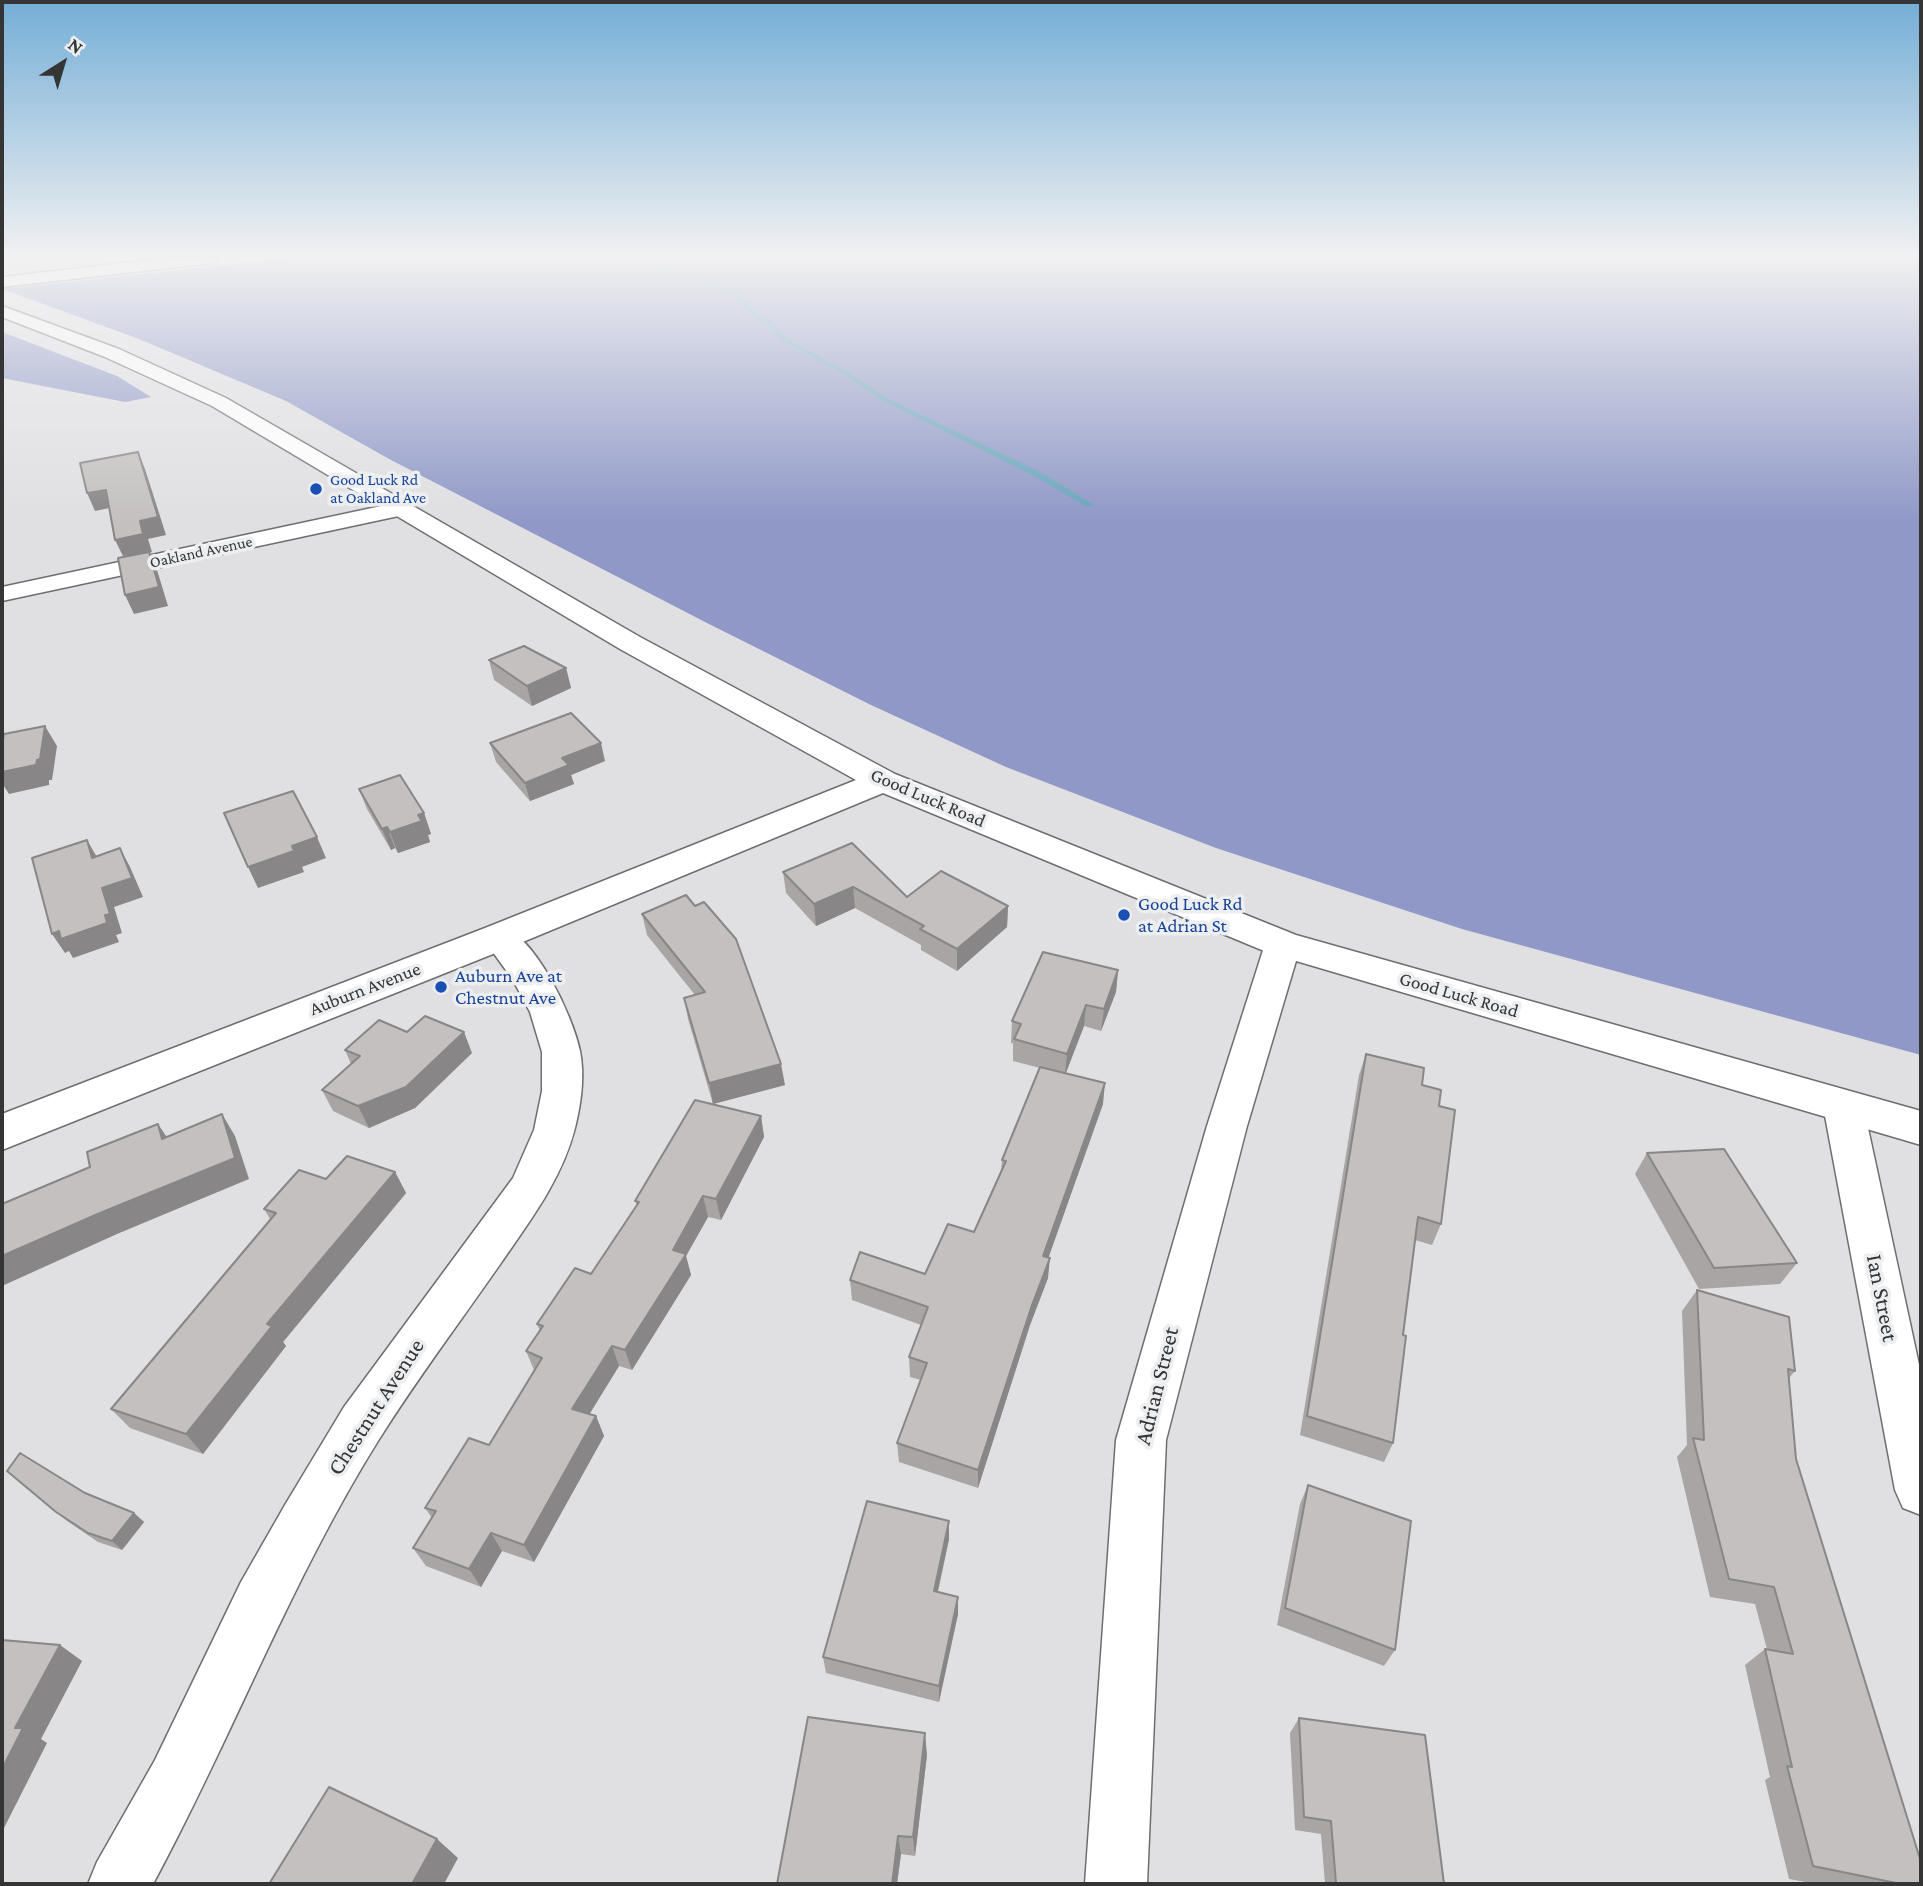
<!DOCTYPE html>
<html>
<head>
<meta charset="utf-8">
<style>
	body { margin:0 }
	#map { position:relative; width:1923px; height:1886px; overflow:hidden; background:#e0e0e3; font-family:"Crimson Pro",serif }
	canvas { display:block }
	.frame { position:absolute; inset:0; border:4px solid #353536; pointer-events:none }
	.north { position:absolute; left:28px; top:28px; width:70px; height:70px; -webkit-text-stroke:5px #edeef0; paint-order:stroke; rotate:37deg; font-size:19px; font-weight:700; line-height:28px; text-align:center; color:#353536 }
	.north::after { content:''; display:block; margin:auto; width:24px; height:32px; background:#353536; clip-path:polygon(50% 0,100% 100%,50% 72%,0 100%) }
</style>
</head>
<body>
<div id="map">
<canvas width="1923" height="1886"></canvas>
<div class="frame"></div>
<div class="north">N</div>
</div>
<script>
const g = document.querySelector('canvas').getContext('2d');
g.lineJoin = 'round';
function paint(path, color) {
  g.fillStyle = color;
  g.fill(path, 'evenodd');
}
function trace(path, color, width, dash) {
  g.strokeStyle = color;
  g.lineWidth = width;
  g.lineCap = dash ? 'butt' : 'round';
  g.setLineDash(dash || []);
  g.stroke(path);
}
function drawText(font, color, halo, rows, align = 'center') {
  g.font = font + ' "Crimson Pro",serif';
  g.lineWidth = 7;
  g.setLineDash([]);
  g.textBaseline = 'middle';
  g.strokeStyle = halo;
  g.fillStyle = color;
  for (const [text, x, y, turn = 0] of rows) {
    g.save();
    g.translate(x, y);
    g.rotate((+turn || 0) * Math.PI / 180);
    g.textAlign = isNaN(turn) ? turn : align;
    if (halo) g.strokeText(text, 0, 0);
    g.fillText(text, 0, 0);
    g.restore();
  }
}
paint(new Path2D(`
	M291,258h1630v797l-459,-126 -246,-81 -210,-81 -135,-62 -162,-81 -318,-164 -105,-59 -147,-62 -137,-50z
	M2,332l115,44 34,21 -26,5 -123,-24z`), '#8f98c7');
paint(new Path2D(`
	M637,258h6l19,11 79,25 14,18 14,8 17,18 58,32 42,28 156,75 52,32 -7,2 -51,-30 -154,-77 -42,-28 -58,-32 -17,-18 -14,-8 -14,-18 -79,-25z`), '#67a4ba');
const street = new Path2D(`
	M400,502l8,2 3,5 -3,5 -406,87v-14z
	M499,925c36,10 74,91 81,126 5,25 1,53 -5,77 -13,51 -45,93 -74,135 -41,59 -85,117 -123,178 -88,141 -146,297 -225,443h-65l9,-22 58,-102 86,-178 44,-77 59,-98 169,-229 21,-48 8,-39v-39l-12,-40 -17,-32 -31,-43 5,-8z
	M1283,932l12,4 6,8 -54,182 -81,314 -19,444h-62l31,-444 91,-314 58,-182 6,-8z
	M1843,1090l14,4 6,11 58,269v141l-18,-7 -8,-18 -72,-385 6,-11z`);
const secondary = new Path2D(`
	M2,306l117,43 107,49 414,239 255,137 401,161 625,176v34l-652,-192 -386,-160 -370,153 -511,204v-36l483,-186 371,-148 -236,-131 -408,-243 -107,-49 -103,-40z`);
const highway = new Path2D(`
	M166,258h55l-8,5 -211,24v-10z`);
trace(street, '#6d6e70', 3);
trace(secondary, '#6d6e70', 3);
trace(highway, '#6d6e70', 3);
paint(street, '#fff');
paint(secondary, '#fff');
paint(highway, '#fff');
paint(new Path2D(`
	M489,660l77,8 5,20 -39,18 -38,-26z
	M490,743l115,18 -34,14 3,9 -44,17 -34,-39z
	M359,789l65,24 7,21 -3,1 2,7 -32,11 -3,-5 -4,2 -24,-41z
	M783,872l124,25 101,9 -1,21 -50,44 -36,-21v-5l-66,-37 -39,18 -30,-33z
	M642,914l143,171 -72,19 -25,-85 -4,-21 11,-3 -48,-60z
	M1118,970l-2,22 -15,39 -17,-5 -18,47 37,31 -55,153v21l-18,47 -52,163 -79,-26 -2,-19 24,-63 -11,-3 -1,-20 12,-32 -69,-25 -2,-20 75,-6 49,-42 27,-61 1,-11 38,-92 -27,-7v-18h-2l1,-22z
	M407,1032l65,21 -57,55 -46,20 -36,-17 -11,-21 29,-26 -6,-14z
	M1366,1054l56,31 17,21 2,118 -9,21 -17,-5 -12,95 -10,108 -9,19 -84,-27 59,-360z
	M761,1116l3,21 -43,83 -13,-3 -22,39 5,19 -59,95 -13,-4 -30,48 7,2 8,20 -70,126 -32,-11 -21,36 -55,-21 -13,-18 19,-30 -7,-10 64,-63 45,-75 -8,-19 14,-20 -3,-7 54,-50 46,-69 -2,-4z
	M1647,1153l150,110 -17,21 -81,5 -64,-115z
	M395,1172l11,21 -123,149 3,4 -83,108 -73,-26 -19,-19 159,-190 -6,-10 62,-30z
	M1697,1290l98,81 -6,7 7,81 125,425h-104l-28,-5 -24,-99 5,-3 -25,-112 20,-16h2l-12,-45 -45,-7 -33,-140 10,-12 -5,-134z
	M7,1471l78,22 49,20 10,9 -22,28 -24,-8 -31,-21z
	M1308,1485l87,165 -11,16 -107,-41 23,-121z
	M949,1521v18l-11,53 20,5v17l-19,88 -113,-29 -3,-16z
	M1299,1718l145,166h-119l-4,-50 -26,-4 -5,-97z
	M927,1755l-12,101 -14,-2 -4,30h-120z`), '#a8a5a4');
paint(new Path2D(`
	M138,452l7,17 21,66 -18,4 4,13 -3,1 8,17 11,36 -34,8 -9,-19 -1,-37 -9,-18 25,-19z
	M106,490l8,17 -19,4 -8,-18z
	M566,668l5,20 -39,18 -5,-20z
	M45,726l12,20 -5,34h-3v5l-40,9 -7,-11v-11z
	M601,743l4,18 -34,14 3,9 -44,17 -5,-18 37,-25z
	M424,813l7,21 -3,1 2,7 -32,11 -8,-21 28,-17z
	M387,827l8,21 -4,2 -9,-21z
	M317,837l9,21 -24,9 2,5 -46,16 -10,-21 44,-21z
	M87,840l11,19 -6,-1z
	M120,848l10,19 13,30 -29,10 8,26 -6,2 3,7 -46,16 -4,-7 -4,2 -13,-19 53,-19 -3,-27z
	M853,887l2,21 -39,18 -2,-22z
	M1008,906l-1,21 -50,44v-22z
	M1118,970l-2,22 -15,39 3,-22z
	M1086,1005l-2,21 -19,49 2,-21z
	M464,1032l8,21 -57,55 -46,20 -11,-22z
	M781,1064l4,21 -72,19 -4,-21z
	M1105,1083l-2,21 -61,172 1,-20z
	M222,1114l13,22 14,43 -132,55 -115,52v-30z
	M761,1116l3,21 -43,83 -5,-21z
	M158,1124l14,21 -10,-6z
	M395,1172l11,21 -123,149 3,4 -83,108 -17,-20 81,-110z
	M703,1196l5,21 -22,39 5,19 -59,95 -7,-20 48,-100z
	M1050,1258l-2,20 -18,47 -52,163v-18l54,-165z
	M612,1346l7,20 -38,62 -9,-19z
	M596,1416l8,20 -70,126 -10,-17z
	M134,1513l10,9 -22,28 -10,-9z
	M949,1521v18l-15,69v-17z
	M491,1533l11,18 -21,36 -12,-18z
	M958,1597v17l-19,88v-16z
	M60,1645l22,16 -41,78 6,4 -45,89v-63l13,-41z
	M925,1733l2,22 -12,101 -2,-19z
	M898,1836l3,18 -4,30h-5z
	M437,1839l21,19 -14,26h-32z`), '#888686');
const building = new Path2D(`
	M138,452l20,65 -18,4 3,13 -28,6 -9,-50 -19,3 -7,-30z
	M149,552l10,35 -34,8 -7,-37z
	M524,646l42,22 -39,18 -38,-26z
	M571,713l30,30 -39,15 7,7 -44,18 -35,-40z
	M45,726l-5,33 -3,1 -1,5 -34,7v-27l2,-11z
	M400,775l24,38 -6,2 4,6 -32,11 -3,-5 -5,2 -23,-40z
	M293,791l24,46 -25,9 2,5 -46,16 -24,-54z
	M87,840l5,18 28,-10 12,30 -30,10 8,26 -5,1 2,8 -46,16 -2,-8 -7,3 -20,-76z
	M852,843l55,54 34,-26 67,35 -51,43 -37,-20 4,-3 -71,-39 -39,17 -31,-32z
	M686,895l9,11 9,-4 32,37 45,125 -72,19 -25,-85 21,-6 -63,-78z
	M1043,952l75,18 -14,39 -18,-4 -19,49 -53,-15 7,-15 -9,-3z
	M425,1016l39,16 -58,55 -48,19 -36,-16 38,-34 -15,-6 34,-30 28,12z
	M1366,1054l58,14 -2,17 19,5 -2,16 16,4 -14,114 -23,-7 -15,118 3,1 -13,107 -86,-27z
	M1040,1067l65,16 -62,173 7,2 -18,47 -54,165 -81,-27 30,-80 -18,-6 19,-50 -78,-27 10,-28 65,22 23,-50 26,8 32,-71 -4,-1z
	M695,1100l66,16 -45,83 -13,-3 -30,54 13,4 -61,96 -13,-4 -40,63 24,7 -72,129 -33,-12 -22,36 -56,-21 23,-37 -11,-3 44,-70 20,7 53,-87 -16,-7 17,-25 -6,-2 38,-56 16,6 48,-72 -4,-1z
	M222,1114l13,44 -135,55 -98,43v-52l88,-37 -3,-15 71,-28 4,15z
	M1724,1149l73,114 -83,5 -67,-115z
	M347,1156l48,16 -128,152 5,2 -86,108 -75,-25 165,-196 -12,-4 35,-39 27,9z
	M1697,1290l92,27 6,54 -7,-2 8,90 125,403v22h-20l-88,-18 -26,-100 5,1 -27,-118 28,5 -19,-67 -45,-8 -36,-141 11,2z
	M20,1453l65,40 49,20 -22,28 -24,-8 -32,-21 -49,-41z
	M1308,1485l103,36 -16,129 -110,-42z
	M867,1501l82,20 -15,70 24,6 -19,89 -116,-29z
	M2,1640l58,5 -45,83h8l-21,41z
	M808,1717l117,16 -12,104 -15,-1 -6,48h-115z
	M1299,1718l126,17 19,149h-108l-5,-63 -27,-4z
	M329,1787l108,52 -25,45h-143z`);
paint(building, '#c3c0bf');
trace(building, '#888686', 2);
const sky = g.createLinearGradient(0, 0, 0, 522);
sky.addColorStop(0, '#74aed6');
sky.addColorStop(0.49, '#f1f1f2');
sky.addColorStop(1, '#f1f1f200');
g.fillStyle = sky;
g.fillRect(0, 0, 1923, 522);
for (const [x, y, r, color] of [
	[316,489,7,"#1a4fb4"],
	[1124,915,7,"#1a4fb4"],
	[441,987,7,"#1a4fb4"]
]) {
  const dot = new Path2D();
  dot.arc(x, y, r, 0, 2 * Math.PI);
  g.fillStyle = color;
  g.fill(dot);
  trace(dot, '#edeef0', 2.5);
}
drawText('16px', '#164399', '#edeef0', [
	["Good Luck Rd",330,480],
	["at Oakland Ave",330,498]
], 'left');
drawText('16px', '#353536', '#edeef0', [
	["Oakland Avenue",201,552,-12]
]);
drawText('19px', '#353536', '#edeef0', [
	["Good Luck Road",928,798,23],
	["Auburn Avenue",365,989,-21],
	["Good Luck Road",1459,995,16]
]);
drawText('19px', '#164399', '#edeef0', [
	["Good Luck Rd",1138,904],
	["at Adrian St",1138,926],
	["Auburn Ave at",455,976],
	["Chestnut Ave",455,998]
], 'left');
drawText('23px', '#353536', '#edeef0', [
	["Ian Street",1882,1298,79],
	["Adrian Street",1157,1386,-76],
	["Chestnut Avenue",376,1407,-57]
]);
</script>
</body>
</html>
